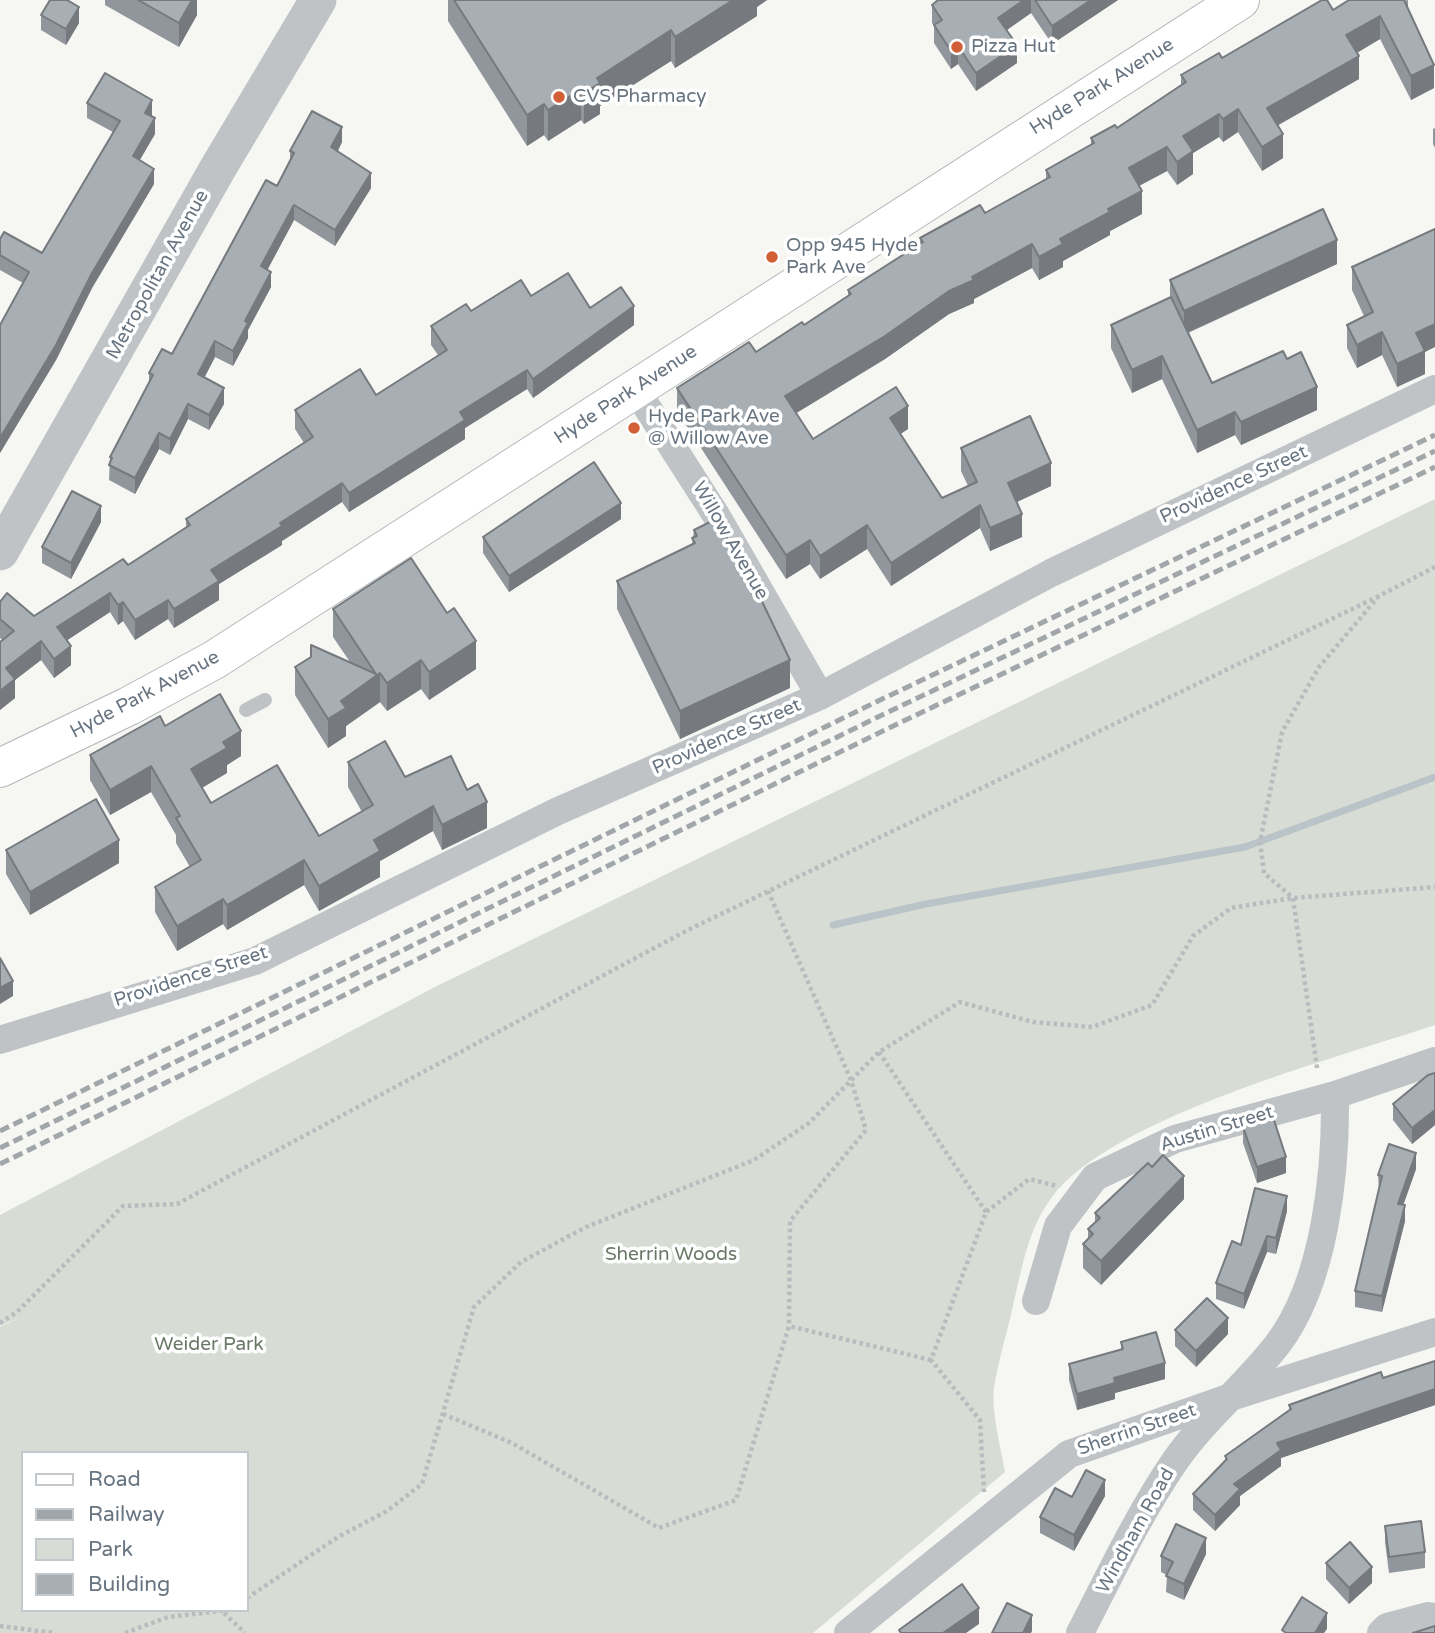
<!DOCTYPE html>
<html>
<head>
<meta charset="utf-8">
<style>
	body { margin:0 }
	#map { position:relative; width:1435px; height:1633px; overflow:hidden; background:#f6f6f3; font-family:"Varela Round",sans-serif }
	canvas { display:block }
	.legend { position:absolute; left:21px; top:1451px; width:228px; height:161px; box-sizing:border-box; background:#fff; border:2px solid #c3c8cd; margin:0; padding:9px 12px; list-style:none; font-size:21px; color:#687581 }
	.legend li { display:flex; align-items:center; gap:14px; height:35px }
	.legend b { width:35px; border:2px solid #c3c8cd }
</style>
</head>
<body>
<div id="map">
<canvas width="1435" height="1633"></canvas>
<ul class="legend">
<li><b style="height:9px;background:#fff"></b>Road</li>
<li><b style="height:9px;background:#a1a6ab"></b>Railway</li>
<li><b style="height:19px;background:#d7dcd4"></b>Park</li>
<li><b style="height:19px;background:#a8afb4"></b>Building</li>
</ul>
</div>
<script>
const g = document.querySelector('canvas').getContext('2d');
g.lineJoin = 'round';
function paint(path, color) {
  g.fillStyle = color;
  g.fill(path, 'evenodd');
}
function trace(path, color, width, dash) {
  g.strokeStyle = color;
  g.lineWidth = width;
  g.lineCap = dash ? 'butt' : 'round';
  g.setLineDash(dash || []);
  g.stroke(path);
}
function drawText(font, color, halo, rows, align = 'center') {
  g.font = font + ' "Varela Round",sans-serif';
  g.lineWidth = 7;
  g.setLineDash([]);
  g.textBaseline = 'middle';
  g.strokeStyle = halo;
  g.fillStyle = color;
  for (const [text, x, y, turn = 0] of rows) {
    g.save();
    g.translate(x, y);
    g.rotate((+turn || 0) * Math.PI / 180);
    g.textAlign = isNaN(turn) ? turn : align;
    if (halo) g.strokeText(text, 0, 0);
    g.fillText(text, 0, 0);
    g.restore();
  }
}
paint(new Path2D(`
	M1435,499v526c-98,33 -323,92 -383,172 -24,32 -30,70 -39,109 -6,27 -15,55 -19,82 -3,23 7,61 11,84l-192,161h-813v-306l19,-9 -19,8v-111l437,-229zM23,1453h224v157h-224z`), '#d7dcd4');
trace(new Path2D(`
	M833,925l93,-21 319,-57 190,-70`), '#bac3c8', 7);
const primary = new Path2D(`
	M0,768l129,-62 85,-46 1026,-660`);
trace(primary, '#b3b7ba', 40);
trace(new Path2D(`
	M768,891l83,189 15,50 -76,91 -1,105
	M879,1052l107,160
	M1317,1068l-24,-170 -29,-25 -4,-31 22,-110 37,-65 60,-71 56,-29
	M0,1323l17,-11 106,-106 54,-2 509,-273 693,-335
	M443,1414l69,29 147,85 77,-28 53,-174 142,34
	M984,1492l-4,-72 -49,-60 55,-148 43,-33 28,7
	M247,1598l91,-61 49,-26 35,-27 52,-177 47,-45 65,-35 168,-67 55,-37 70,-71 81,-50 73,20 59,5 60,-22 41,-69 38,-28 62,-10 142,-11
	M224,1613l21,20
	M0,1626l55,7
	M125,1633l43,-16 60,-7`), '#b9bcbe', 4.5, [3.5, 3.5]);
trace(new Path2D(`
	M246,710l19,-10`), '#bfc3c6', 14);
trace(new Path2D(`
	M636,390l80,125 104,181
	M0,1040l255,-79 303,-150 262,-115 231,-123 384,-184
	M1036,1301l22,-75 37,-49 80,-38 160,-44 100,-34
	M848,1633l221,-179 162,-57 204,-65
	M1080,1633c30,-58 58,-118 95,-172 29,-42 70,-75 102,-116 48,-62 59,-173 58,-250
	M1381,1633l6,-6 41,-11 7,1`), '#bfc3c6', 28);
trace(new Path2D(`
	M0,552l218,-384 100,-168`), '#bfc3c6', 37);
trace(primary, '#fff', 38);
trace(new Path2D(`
	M0,1131l876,-429 559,-267
	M0,1148l882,-433 553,-264
	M0,1164l889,-436 546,-261`), '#a1a6ab', 5, [10, 5]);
paint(new Path2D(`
	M105,0h92v15l-18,32 -74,-42z
	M448,0h319l-10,7v9l-82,52 -4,-7 -71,45v8l-16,10 -3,-4 -33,21 -4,-6 -17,11 -79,-125z
	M938,0h180l-66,44 -21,-31 -24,17 10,33 -41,28 -18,-27 -7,5 -17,-26v-17l-2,-3v-18z
	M1408,0v9l26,79 -23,12 -31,-61 -23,14 2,26 -82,47 6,32 -21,13 -24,-39 -15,10 -4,-5 -26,16v21l-16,11 -10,-14 -28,15 3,28 -32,17v4l-47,26v6l-24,13 -7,-12 -58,31v4l-25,11 -64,45 -89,54 17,26 95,-10 -8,5 42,64 26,-12 -7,-15v-23l90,38 -34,16 5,35 -32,14 -10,-23 -89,58 -24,-37 -47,30 -10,-15 -24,15 -109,-168v-23l79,-36 48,-27 44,-29v-6l72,-47v-5l65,-25 61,-34v-9l45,-25v-7l26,-10 64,-43v-10l152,-65z
	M41,15l38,8 -13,22 -25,-15z
	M87,103l65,12 3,19 -16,26 15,24 -62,104 -36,72 -56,93v-128l23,-42 -23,-13v-31l42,14 71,-121 -26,-14z
	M1435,128v20l-2,-4v-15z
	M342,142l-4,9 33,37 -36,58 -41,-26 -27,50 4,17 -23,43v8l-15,28 -18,-9 -11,21 20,26 -15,26 -21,-11 -18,36 -11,-6 -24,45 -26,-14 1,-23 39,-75v-9l23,-19 105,-168 13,-25v-10z
	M1337,264l-149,69 24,50 75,-24 30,51 -76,35 -6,-10 -38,18 -35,-74 -30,14 -21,-45v-23l59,-27v-18z
	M1352,267l73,85v22l-28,13 -15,-32 -25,13 -10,-20v-23l17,-9 -12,-26z
	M531,296l59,12 44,17 -101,73 -6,-9 -62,39v11l-116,73 -7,-10 -60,39v4l-63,39v16l-45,28 -6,-9 -33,21 -12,-19 -5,4 -8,-13 -43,28 4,25 -17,13 -13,-18 -26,20v18l-15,12v-68l3,-2 -3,-2v-36l34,14 94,-51 58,-37v-9l118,-76 -9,-14v-19l81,-15 62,-40 -7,-10v-19l40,-15z
	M621,519l-112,73 -26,-39v-16z
	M101,522l-30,57 -29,-16v-16z
	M694,530l96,158 -110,51 -63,-130v-28l75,-36z
	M333,609l143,60 -47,31 -8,-11 -34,22 -7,-9 -34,24v10l-18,12 -33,-53v-28l55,-5 -17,-25z
	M165,726l76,30 -14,9v8l-25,15 9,15 108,33 43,-24 -14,-25v-25l57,15 62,13 20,38 -45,22 -9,-19 -53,30v16l-61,34 -15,-26 -77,45 -4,-6 -46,27 -22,-39v-25l35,-20 -14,-24v-8l-25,-43 -41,23 -20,-35v-25z
	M6,850l113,13 -89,52 -24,-41z
	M1435,1073v52l-23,19 -19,-24v-16z
	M1243,1127l43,46 -29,10 -14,-40z
	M1152,1167l32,32 -83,86 -18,-17v-24l5,-4v-11l7,-7v-9z
	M1416,1169l-13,36 2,16 -23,91 -27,-5v-16l24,-100 -1,-16z
	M1287,1211l-11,43 -9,-2 -23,57 -28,-10v-16z
	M1175,1330l53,4 -32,33 -21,-21z
	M1121,1342l44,37 -50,14v6l-38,11 -8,-30v-16l52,-15z
	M1435,1361v44l-154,53v8l-41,30v9l-25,26 -22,-21v-16l32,-34v-4l64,-46v-5l94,-27z
	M1105,1496l-31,55 -34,-18v-16l32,-20z
	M1385,1526l40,26v16l-36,5 -4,-31z
	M1206,1554l-22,46 -18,-8 1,-17 -6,-3v-16z
	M1326,1563l46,20 -23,21 -23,-25z`), '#90969b');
paint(new Path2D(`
	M192,0h5v15l-18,32v-24z
	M733,0h34l-10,7v9l-82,52v-31z
	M1024,0h7v13l-33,23v-18z
	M1091,0h27l-66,44v-18z
	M79,7v16l-13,22v-16z
	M1380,16v23l-34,20v-24z
	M671,30v31l-71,45v8l-16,10v-31l13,-15z
	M1017,45v18l-41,28v-18z
	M958,46v18l-7,5v-18z
	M1359,56v23l-92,52v-23z
	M1434,65v23l-23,12v-24z
	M581,89v31l-33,21v-31z
	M152,100v15l-7,13v-15z
	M544,104v31l-17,11v-31z
	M1238,109v23l-15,10v-23z
	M1219,114v23l-26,16v21l-16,11v-23l6,-26z
	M155,118v16l-22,38v-16z
	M342,127v15l-11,21v-16z
	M1283,134v24l-21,13v-24z
	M1167,147v24l-38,20v-23z
	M154,169v15l-62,104 -36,72 -56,93v-15l92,-165z
	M371,173v15l-36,58v-16z
	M1142,191v23l-32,17v4l-47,26v6l-24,13v-23l21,-18 48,-30z
	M294,205v15l-33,62v-16z
	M1337,240v24l-153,70v-23z
	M1032,244v24l-58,31v4l-25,11 -64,45 -100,61v-24l164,-105 23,-14z
	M271,272v15l-23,43v8l-15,28v-15l12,-30z
	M634,306v19l-101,73v-19z
	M1435,324v23l-10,5v22l-28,13v-23l19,-31z
	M1382,332v23l-25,13v-23z
	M215,341v16l-17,33v-16z
	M1162,356v23l-30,14v-23z
	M527,370v19l-62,39v11l-116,73v-19l111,-81z
	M1317,387v23l-76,35v-23z
	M224,388v16l-15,26v-15z
	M188,404v15l-18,36v-16z
	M908,406v23l-18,12v-23z
	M1235,412v23l-38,18v-23z
	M159,433v16l-24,45v-16z
	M1051,463v23l-43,20v-23z
	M342,483v19l-60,39v4l-63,39v16l-45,28v-19l37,-39 69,-47z
	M621,503v16l-112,73v-16z
	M980,505v23l-89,58v-23z
	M101,506v16l-30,57v-16z
	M1022,514v23l-32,14v-23z
	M867,525v24l-47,30v-23z
	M810,540v24l-24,15v-24z
	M110,593v19l-53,35v-20z
	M168,600v19l-33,21v-20z
	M123,602v19l-5,4v-20z
	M41,641v19l-26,20v18l-15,12v-19l6,-23z
	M476,641v28l-47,31v-28z
	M71,646v19l-17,13v-19z
	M421,660v29l-34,22v-28z
	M790,660v28l-110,51v-28z
	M380,673v29l-34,24v10l-18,12v-29l13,-18z
	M241,731v25l-14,9v8l-36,21v-25l32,-27z
	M151,766v26l-41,23v-25z
	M487,802v26l-45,22v-25z
	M433,806v25l-53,30v16l-61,34v-25l55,-46z
	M119,840v23l-89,52v-23z
	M304,860v25l-77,45v-25z
	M223,899v25l-46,27v-25z
	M13,981v15l-13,8v-16z
	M1435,1110v15l-23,19v-16z
	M1416,1153v16l-18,51v-16z
	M1286,1157v16l-29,10v-16z
	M1184,1176v23l-83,86v-24z
	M1287,1196v15l-11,43v-16z
	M1405,1205v16l-23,91v-16z
	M1267,1236v16l-23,57v-15z
	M1228,1318v16l-32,33v-16z
	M1165,1363v16l-50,14v6l-38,11v-16l37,-16z
	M1435,1389v16l-154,53v8l-41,30v9l-25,26v-16l19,-31 43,-41z
	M1105,1480v16l-31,55v-16z
	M1206,1538v16l-22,46v-16z
	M1372,1567v16l-23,21v-16z
	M979,1608v16l-13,9h-23z
	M1327,1613v16l-3,4h-9z
	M1032,1615v16l-1,2h-8z`), '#767a7e');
const building = new Path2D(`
	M50,0h17l12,7 -13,22 -25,-14z
	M138,0h54l-13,23z
	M454,0h279l-58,37 -4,-7 -74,48 3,5 -16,10 -3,-4 -33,21 -4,-6 -17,11z
	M938,0h86l-26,18 19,27 -41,28 -18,-27 -7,5 -17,-26 8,-5 -10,-15z
	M1035,0h56l-39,26z
	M1322,0h5l6,10 16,-10h55l30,65 -23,11 -31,-60 -34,19 13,21 -92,52 16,26 -21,13 -24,-38 -15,10 -4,-5 -36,22 10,15 -16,11 -10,-15 -38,21 13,23 -34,18 2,3 -50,27 3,5 -24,13 -7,-13 -60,33 2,3 -25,11 -64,45 -100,60 28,43 83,-52 12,19 -18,12 52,80 35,-16 -16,-34 69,-32 21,47 -43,20 14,31 -32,14 -10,-23 -89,58 -24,-38 -47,31 -10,-16 -24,15 -109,-167 72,-46 7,10 46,-30 2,3 47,-31 -3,-4 75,-48 -3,-4 60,-33 5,8 65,-36 -4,-7 48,-27 -3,-5 24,-13 2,3 69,-46 -5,-7 38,-22 3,5z
	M105,73l47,27 -7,13 10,5 -22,38 21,13 -62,104 -36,72 -56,93v-113l29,-53 -29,-17v-16l4,-7 38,21 78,-132 -33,-18z
	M312,111l30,16 -11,20 40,26 -36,57 -41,-25 -33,61 10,6 -26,49 3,2 -15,28 -18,-10 -17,33 26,14 -15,27 -21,-11 -18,35 -11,-6 -24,45 -26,-13 3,-7 -2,-1 43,-82 -4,-2 13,-24 10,5 94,-174 11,6 17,-33 -4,-2z
	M1323,209l14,31 -153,71 -14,-31z
	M1435,229v95l-19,9 9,18 -28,13 -15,-32 -25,13 -10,-20 26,-13 -21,-45z
	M568,273l22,35 31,-21 13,19 -101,73 -6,-9 -67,42 5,8 -116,73 -7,-10 -62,40 2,3 -71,44 8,11 -45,28 -6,-9 -33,20 -12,-18 -5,3 -8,-12 -53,34 14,19 -17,13 -13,-18 -35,27 9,11 -15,12v-49l14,-11 -14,-12v-17l7,-9 27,23 89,-57 5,6 62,-40 -4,-6 127,-82 -18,-27 65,-41 16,26 71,-45 -16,-24 35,-22 5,7 50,-31 10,16z
	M1171,297l41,86 71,-32 4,8 14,-7 16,35 -76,35 -6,-10 -38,18 -35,-74 -30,14 -21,-45z
	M594,462l27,41 -112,73 -26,-39z
	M72,491l29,15 -30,57 -29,-16z
	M716,519l41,72 33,69 -110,51 -63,-130 78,-38 -3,-5 5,-2 -3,-6z
	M411,558l36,55 7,-5 22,33 -47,31 -8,-12 -34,23 -7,-10 -39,28 5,7 -18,11 -33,-52 16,-10v-12l65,29 -43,-65z
	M220,694l21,37 -18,11 4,6 -36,21 20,34 66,-38 42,71 54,-31 -25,-43 37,-21 20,36 46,-21 16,34 11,-6 9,18 -45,23 -9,-19 -59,34 6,11 -61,35 -15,-26 -77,45 -4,-6 -46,27 -22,-39 46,-27 -25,-42 4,-2 -29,-50 -41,24 -20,-35 70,-39 5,10z
	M96,799l23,41 -89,52 -24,-42z
	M0,958l13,23 -13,7z
	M1435,1073v37l-23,18 -19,-24 35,-29z
	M1273,1117l13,40 -29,10 -14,-40z
	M1389,1144l27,9 -18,51 7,1 -23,91 -27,-5 27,-115 -4,-1z
	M1163,1155l21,21 -83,85 -18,-17 10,-10 -5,-5 12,-11 -5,-5 53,-50 4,4z
	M1255,1188l32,8 -11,42 -9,-2 -23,58 -28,-11 16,-42 9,4z
	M1207,1298l21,20 -32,33 -21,-21z
	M1156,1332l9,31 -51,15 1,5 -38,11 -8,-30 54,-15 -2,-7z
	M1435,1361v28l-158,54 4,7 -47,34 6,5 -25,26 -22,-21 34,-35 -2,-3 66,-47 -2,-4 92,-33 2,6z
	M1086,1470l19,10 -31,55 -34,-18 15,-29 17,9z
	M1421,1521l4,31 -36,5 -4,-31z
	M1176,1524l30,14 -22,46 -18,-8 7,-14 -12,-6z
	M1350,1542l22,25 -23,21 -23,-25z
	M962,1584l17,24 -36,25h-42l-2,-3z
	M1302,1597l25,16 -12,20h-29l-4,-3z
	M1007,1603l25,12 -9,18h-31z
	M1435,1626v7h-22z`);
paint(building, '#a8afb4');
trace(building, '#767a7e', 2);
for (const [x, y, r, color] of [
	[957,47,7,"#d25f36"],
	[559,97,7,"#d25f36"],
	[772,257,7,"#d25f36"],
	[634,428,7,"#d25f36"]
]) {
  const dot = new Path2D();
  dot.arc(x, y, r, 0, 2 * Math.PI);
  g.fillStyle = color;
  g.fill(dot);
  trace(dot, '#fff', 2.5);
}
drawText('19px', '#687581', '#fff', [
	["Pizza Hut",971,47],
	["CVS Pharmacy",573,97],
	["Opp 945 Hyde",786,246],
	["Park Ave",786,268],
	["Hyde Park Ave",648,417],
	["@ Willow Ave",648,439]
], 'left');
drawText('19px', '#687581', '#fff', [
	["Hyde Park Avenue",1102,87,-32],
	["Metropolitan Avenue",158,275,-61],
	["Hyde Park Avenue",626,395,-33],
	["Providence Street",1234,485,-25],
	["Willow Avenue",730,541,60],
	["Hyde Park Avenue",145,695,-28],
	["Providence Street",727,737,-24],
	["Providence Street",191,977,-18],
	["Austin Street",1217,1129,-17],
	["Sherrin Street",1137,1430,-19],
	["Windham Road",1136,1531,-61]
]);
drawText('19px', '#697966', '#fff', [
	["Sherrin Woods",671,1255],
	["Weider Park",209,1345]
]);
</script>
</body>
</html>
